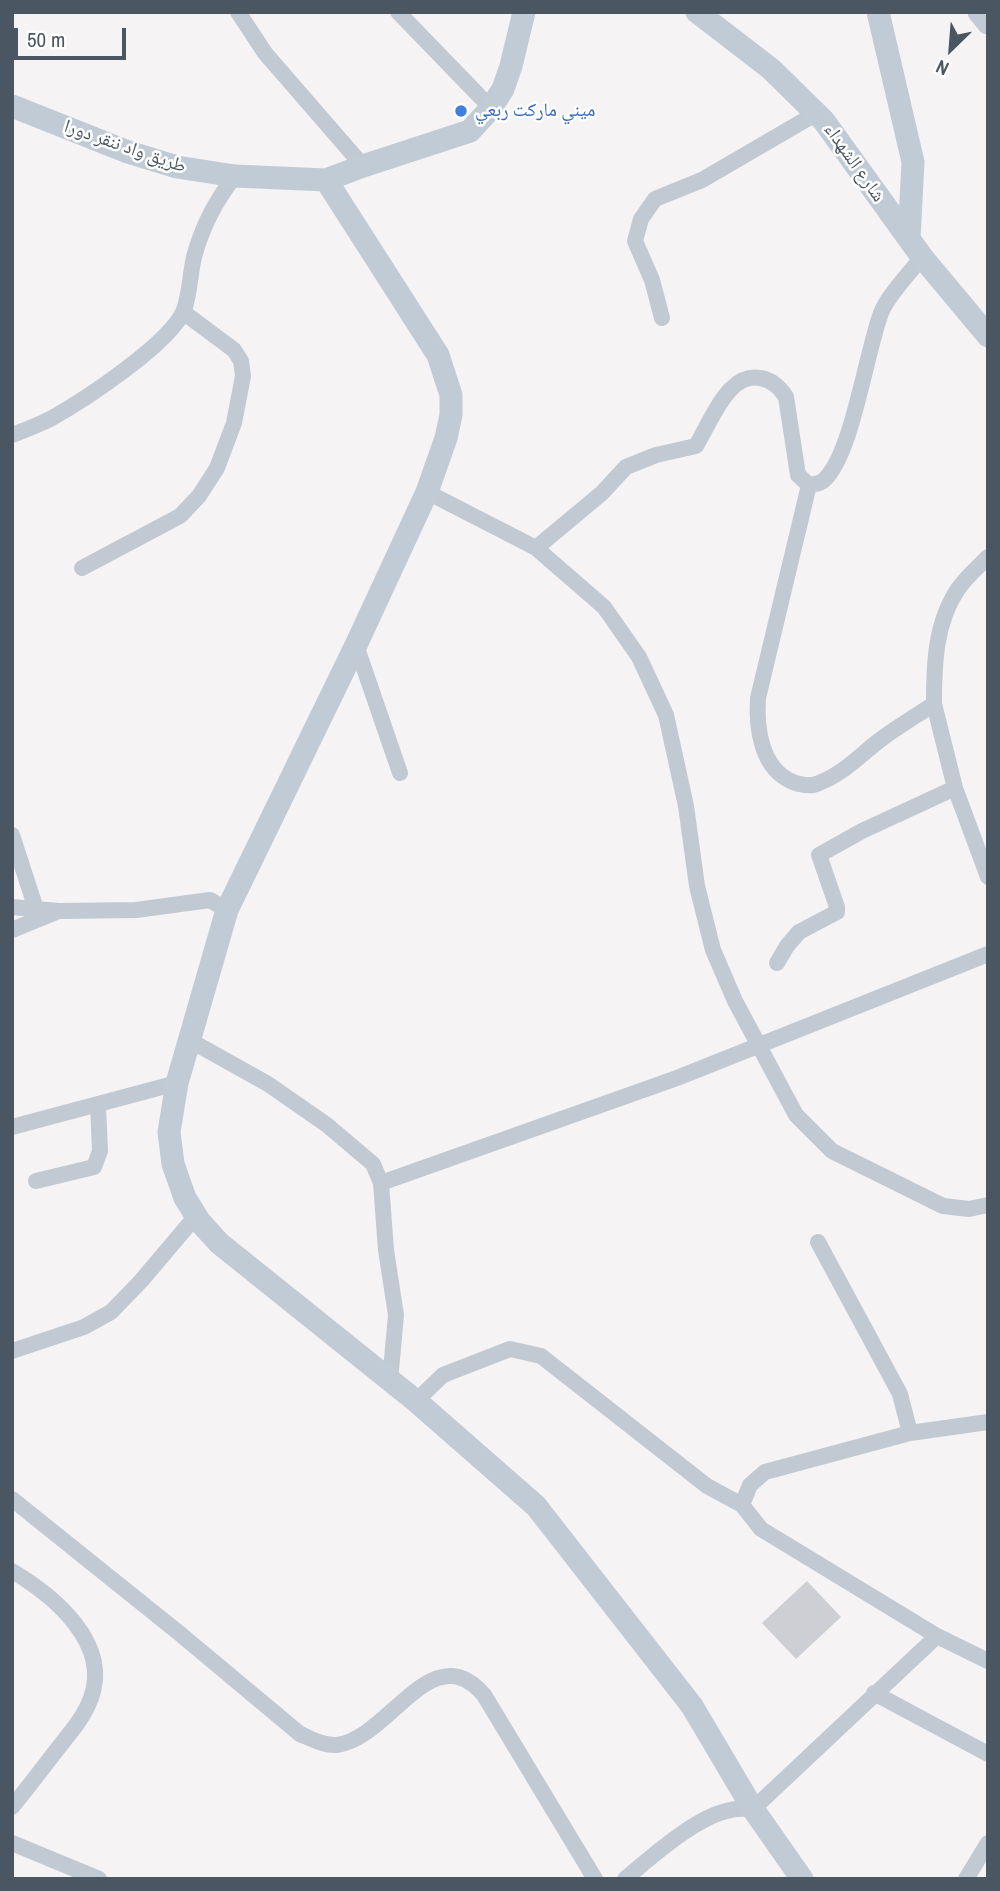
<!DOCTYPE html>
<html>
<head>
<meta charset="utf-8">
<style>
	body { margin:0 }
	#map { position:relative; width:1000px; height:1891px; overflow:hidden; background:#f5f3f3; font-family:"Archivo Narrow",sans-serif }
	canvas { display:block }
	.frame { position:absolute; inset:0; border:14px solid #4a5661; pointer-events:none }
	.north { position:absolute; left:916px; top:14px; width:70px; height:70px; -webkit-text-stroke:5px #fff; paint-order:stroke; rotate:205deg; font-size:19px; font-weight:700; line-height:28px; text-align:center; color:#4a5661 }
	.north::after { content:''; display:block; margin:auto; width:24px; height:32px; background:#4a5661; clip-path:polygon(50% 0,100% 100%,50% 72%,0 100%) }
	.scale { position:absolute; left:14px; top:28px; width:112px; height:32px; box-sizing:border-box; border:4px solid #4a5661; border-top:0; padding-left:9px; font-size:21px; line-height:24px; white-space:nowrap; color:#4a5661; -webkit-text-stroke:5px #fff; paint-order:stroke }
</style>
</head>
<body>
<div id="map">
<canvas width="1000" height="1891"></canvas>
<div class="frame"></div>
<div class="north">N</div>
<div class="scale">50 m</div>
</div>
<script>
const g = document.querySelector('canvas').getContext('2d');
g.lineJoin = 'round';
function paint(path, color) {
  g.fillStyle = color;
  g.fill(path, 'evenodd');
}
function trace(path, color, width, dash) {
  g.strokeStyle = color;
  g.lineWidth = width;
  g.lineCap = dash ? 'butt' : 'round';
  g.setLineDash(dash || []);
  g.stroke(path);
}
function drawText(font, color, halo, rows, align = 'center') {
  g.font = font + ' "Archivo Narrow","Noto Naskh Arabic",sans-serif';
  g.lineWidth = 5;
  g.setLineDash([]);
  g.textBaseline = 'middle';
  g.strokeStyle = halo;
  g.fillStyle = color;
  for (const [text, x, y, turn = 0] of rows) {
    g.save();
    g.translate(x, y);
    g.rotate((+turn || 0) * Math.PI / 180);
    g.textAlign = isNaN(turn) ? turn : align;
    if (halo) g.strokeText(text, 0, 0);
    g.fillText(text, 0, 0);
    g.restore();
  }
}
paint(new Path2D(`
	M807,1581l34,36 -45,42 -34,-36z`), '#cdcfd5');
trace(new Path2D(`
	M238,12l27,41 98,113
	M398,12l93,96
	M662,318l-10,-38 -17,-39 6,-22 14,-20 47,-19 115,-67
	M12,435c13,-5 27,-10 40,-17 32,-18 119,-75 132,-108 6,-17 6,-36 10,-53 8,-30 22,-57 41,-81
	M809,485l-51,213c-2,30 3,71 35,84 8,3 18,5 26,1 24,-9 41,-28 61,-43 17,-13 36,-24 54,-36 0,-39 1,-81 24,-115 8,-12 20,-22 30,-32
	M427,492l109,56 68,59 35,50 27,58 20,91 11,80 16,64 22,51 61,114 36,36 111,55 26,3 19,-4
	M536,548l66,-55 24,-26 30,-12 40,-9c10,-17 21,-43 35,-57 18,-19 42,-13 55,8l12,78 11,10c5,-1 11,-1 15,-5 28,-25 42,-127 57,-167 7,-18 29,-40 41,-56
	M82,568l98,-52 19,-20 18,-28 17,-45 9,-47 -2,-15 -7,-11 -51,-38
	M356,645l44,128
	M955,788l33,89
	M12,835l24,74
	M12,907l47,4 77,-1 74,-10 17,10
	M12,930l44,-18
	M777,963l10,-17 12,-14 38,-20v-5l-18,-52 43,-24 93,-43 -21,-84
	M191,1041l77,43 59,41 46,39 8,19 5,67 10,65 -6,66
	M12,1127l165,-44
	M36,1181l58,-14 6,-16 -2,-46
	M381,1183l296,-105 311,-124
	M818,1242l82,152 10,39
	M12,1351l72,-24 27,-15 30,-31 55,-65
	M416,1401l27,-26 67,-26 31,7 166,130 35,19
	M988,1422l-78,11 -145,39 -15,13 -8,20 19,24 176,107 51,25
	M12,1499l167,134 121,101c12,5 24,12 37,11 53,-7 95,-111 147,-50l111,184
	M12,1571c42,25 99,72 79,127 -8,22 -25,39 -39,58 -13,17 -26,34 -40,51
	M874,1693l114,61
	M12,1843l87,36
	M625,1879c26,-22 73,-64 106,-69 7,-2 15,-1 22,-1l184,-173
	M966,1879l22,-36`), '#c1cad2', 16);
trace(new Path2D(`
	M697,12l74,57 53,52 98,136 66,79
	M878,12l35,150 -4,77
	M979,12l9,11
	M12,106l116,46 49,15 58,9 91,4 37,-14 107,-35 21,-23 12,-19 8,-23 13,-54
	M326,180l112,175 13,40v20l-5,23 -19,54 -71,153 -129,265 -50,173 -8,49 4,32 12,34 15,24 19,21 197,158 120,105 156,200 61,103 49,70`), '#c1cbd6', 23);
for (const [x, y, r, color] of [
	[461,111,7,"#3f7fe0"]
]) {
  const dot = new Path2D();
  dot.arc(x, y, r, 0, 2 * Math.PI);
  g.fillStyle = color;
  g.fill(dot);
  trace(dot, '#fff', 2.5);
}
drawText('19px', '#366cbe', '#fff', [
	["ميني ماركت ربعي",475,111]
], 'left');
drawText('19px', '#4a5661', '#fff', [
	["طريق واد ننقر دورا",125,147,19],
	["شارع الشهداء",854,163,55]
]);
</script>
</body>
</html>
